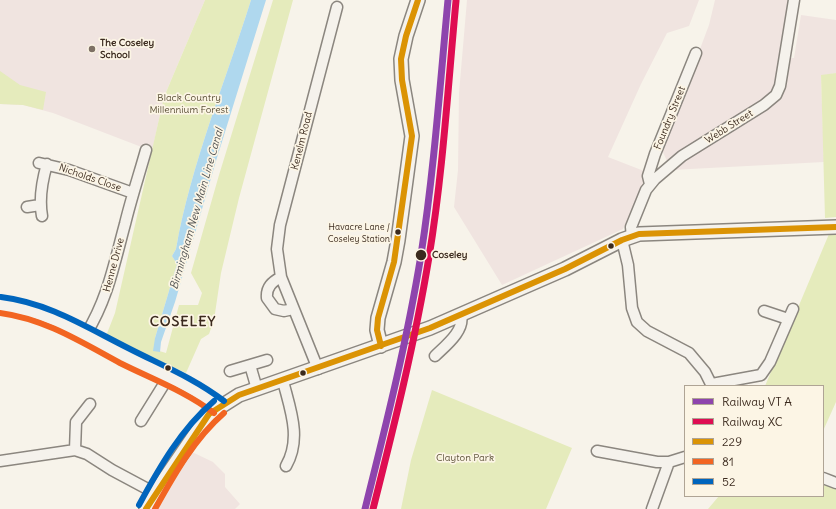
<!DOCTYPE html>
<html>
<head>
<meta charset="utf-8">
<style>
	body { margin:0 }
	#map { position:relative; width:836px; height:509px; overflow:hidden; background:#f7f3ea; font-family:Delius,sans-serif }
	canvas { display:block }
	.legend { position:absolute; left:684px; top:385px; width:140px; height:112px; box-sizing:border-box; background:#fcf5e5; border:1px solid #afa495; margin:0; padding:5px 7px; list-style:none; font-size:12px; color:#3b2a1e }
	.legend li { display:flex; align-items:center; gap:8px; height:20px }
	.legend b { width:20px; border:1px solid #afa495 }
</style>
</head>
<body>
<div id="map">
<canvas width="836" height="509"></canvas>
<ul class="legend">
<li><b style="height:5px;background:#8e44ad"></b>Railway VT A</li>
<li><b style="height:5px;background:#df0d52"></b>Railway XC</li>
<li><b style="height:5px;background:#db9304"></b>229</li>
<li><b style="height:5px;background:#f26522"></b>81</li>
<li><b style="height:5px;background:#0065bd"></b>52</li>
</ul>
</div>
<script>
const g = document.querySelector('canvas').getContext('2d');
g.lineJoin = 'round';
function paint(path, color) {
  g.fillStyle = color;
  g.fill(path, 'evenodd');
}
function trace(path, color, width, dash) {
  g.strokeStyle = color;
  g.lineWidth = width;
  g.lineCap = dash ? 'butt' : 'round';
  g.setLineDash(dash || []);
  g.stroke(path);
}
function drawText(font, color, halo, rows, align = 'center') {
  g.font = font + ' Delius,sans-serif';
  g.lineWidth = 3.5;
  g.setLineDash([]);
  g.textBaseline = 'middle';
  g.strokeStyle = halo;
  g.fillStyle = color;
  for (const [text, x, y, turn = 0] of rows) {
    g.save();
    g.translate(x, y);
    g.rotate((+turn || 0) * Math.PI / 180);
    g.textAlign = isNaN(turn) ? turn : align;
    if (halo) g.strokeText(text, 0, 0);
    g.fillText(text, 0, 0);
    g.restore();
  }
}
paint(new Path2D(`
	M0,0h205l-41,97 -12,54 -99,-38 -30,-8 -23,-1z
	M467,0h232l-10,26 -22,7 -26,51 -33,73 36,14 2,10 -23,48 -121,56 -48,-78 4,-37 1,-77z
	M715,0h76l-11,58h14l7,-43 35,5v53l-15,3 3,86 -153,8 -9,-20 47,-125z
	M190,451l23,11 12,12v13l15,17 -5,5h-79z`), '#f0e4e0');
paint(new Path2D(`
	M205,0h46c-26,83 -60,164 -75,249l-4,7 5,8 -22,74 1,12 10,3 13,-48h19l4,-12 -11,-20 28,-98 54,-175h20l-54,198 -18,75 -7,47 -5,14 -8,5 -15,34 -80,-37 9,-23 49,-216z
	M0,71l20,14 26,7 -3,18 -20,-5 -23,-1z
	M836,73v144l-11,1 -4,-143z
	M829,234h7v168l-13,29v-45h-58z
	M432,390l140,58 -26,61h-145l10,-49z
	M823,481l13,5v23h-128l11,-13h104z`), '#e5ebbc');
paint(new Path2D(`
	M251,0h15l-50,161 -41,141 -14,40 -1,10 -7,-1 2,-13 22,-74 -5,-8 4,-7c15,-85 49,-166 75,-249z`), '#afd8ee');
const street = new Path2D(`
	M39,163l30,7 64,23
	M650,184l-2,-8 7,-22 41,-101
	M27,207l13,-2
	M42,216c-3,-17 0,-35 5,-52
	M632,237l-1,-10 15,-37 9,-11 27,-23 82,-51 12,-10 4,-9 14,-86
	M622,240l6,25 4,43 5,14 10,9 42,22 16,19 7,14
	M281,277c-9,5 -15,10 -14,21l8,11 9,2 9,-2
	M764,311l24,8
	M86,334c22,-36 28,-70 39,-110 6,-25 14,-49 21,-74
	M435,356c10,-10 30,-25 26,-41
	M250,365l7,24
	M318,369l-37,-92 -4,-28 3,-24 57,-218
	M230,371l37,-11
	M283,381c7,28 19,57 3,85
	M712,384l49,-9 9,-13 23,-53
	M141,421l28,-45
	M75,450l1,-28 14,-18
	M597,451l60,11h12l16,-5
	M0,461l75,-11 12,4 25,16 43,23
	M823,478l13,5
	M652,509l17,-47`);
const secondary = new Path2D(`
	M0,305c46,3 83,29 123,50 33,17 67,27 96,52
	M381,346l-4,-16 1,-12 16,-56 4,-22 14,-104 -10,-56 -1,-21 5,-23 12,-36
	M146,509l9,-16 54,-79 30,-19 191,-67 135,-59 57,-29 17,-6 197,-7`);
trace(street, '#8b867f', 13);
trace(secondary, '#8b867f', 16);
trace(street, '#f5f2ec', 10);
trace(secondary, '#f5f2ec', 13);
trace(new Path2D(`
	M381,346l-4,-16 1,-12 16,-56 18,-126 -10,-56 -1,-21 5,-23 12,-36
	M146,509l63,-95 30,-19 191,-67 135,-59 57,-29 17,-6 197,-7`), '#db9304', 6);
trace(new Path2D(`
	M0,313c45,6 81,29 120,50 32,16 65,28 94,50
	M155,509c19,-34 39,-70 69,-96`), '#f26522', 6);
trace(new Path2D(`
	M1,297c48,6 85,30 127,51 33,17 66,30 96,53
	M139,505c20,-37 42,-76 75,-104`), '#0065bd', 6);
trace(new Path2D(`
	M365,509c21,-84 42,-168 56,-254 13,-84 19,-170 27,-255`), '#8e44ad', 7);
trace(new Path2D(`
	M373,509c21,-83 42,-167 56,-252 14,-85 19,-171 27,-256`), '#df0d52', 7);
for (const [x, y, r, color] of [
	[92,49,4,"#7d7065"],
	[398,232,3.5,"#3b2a1e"],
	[611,246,3.5,"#3b2a1e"],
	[421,255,6,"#3b2a1e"],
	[168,368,3.5,"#3b2a1e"],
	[303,373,3.5,"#3b2a1e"]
]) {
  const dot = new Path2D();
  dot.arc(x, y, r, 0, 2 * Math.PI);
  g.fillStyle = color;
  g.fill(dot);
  trace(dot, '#fcf5e5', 1.5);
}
drawText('9px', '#3b2a1e', '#fcf5e5', [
	["Havacre Lane /",390,227],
	["Coseley Station",390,239]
], 'right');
drawText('bold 10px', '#3b2a1e', '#fcf5e5', [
	["The Coseley",100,43],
	["School",100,55]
], 'left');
drawText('10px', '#5a4f36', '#fcf5e5', [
	["Black Country",189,98],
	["Millennium Forest",189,110],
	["Clayton Park",465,458]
]);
drawText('10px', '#3b2a1e', '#fcf5e5', [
	["Foundry Street",670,118,-68],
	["Webb Street",729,127,-32],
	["Kenelm Road",302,141,-76],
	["Nicholds Close",90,178,19],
	["Henne Drive",114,265,-75]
]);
drawText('bold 10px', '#3b2a1e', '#fcf5e5', [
	["Coseley",432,255]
], 'left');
drawText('italic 11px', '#505252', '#fcf5e5', [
	["Birmingham New Main Line Canal",197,209,-74]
]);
g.letterSpacing = '1px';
drawText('bold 14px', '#3b2a1e', '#fcf5e5', [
	["COSELEY",183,322]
]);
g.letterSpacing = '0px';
</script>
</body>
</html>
